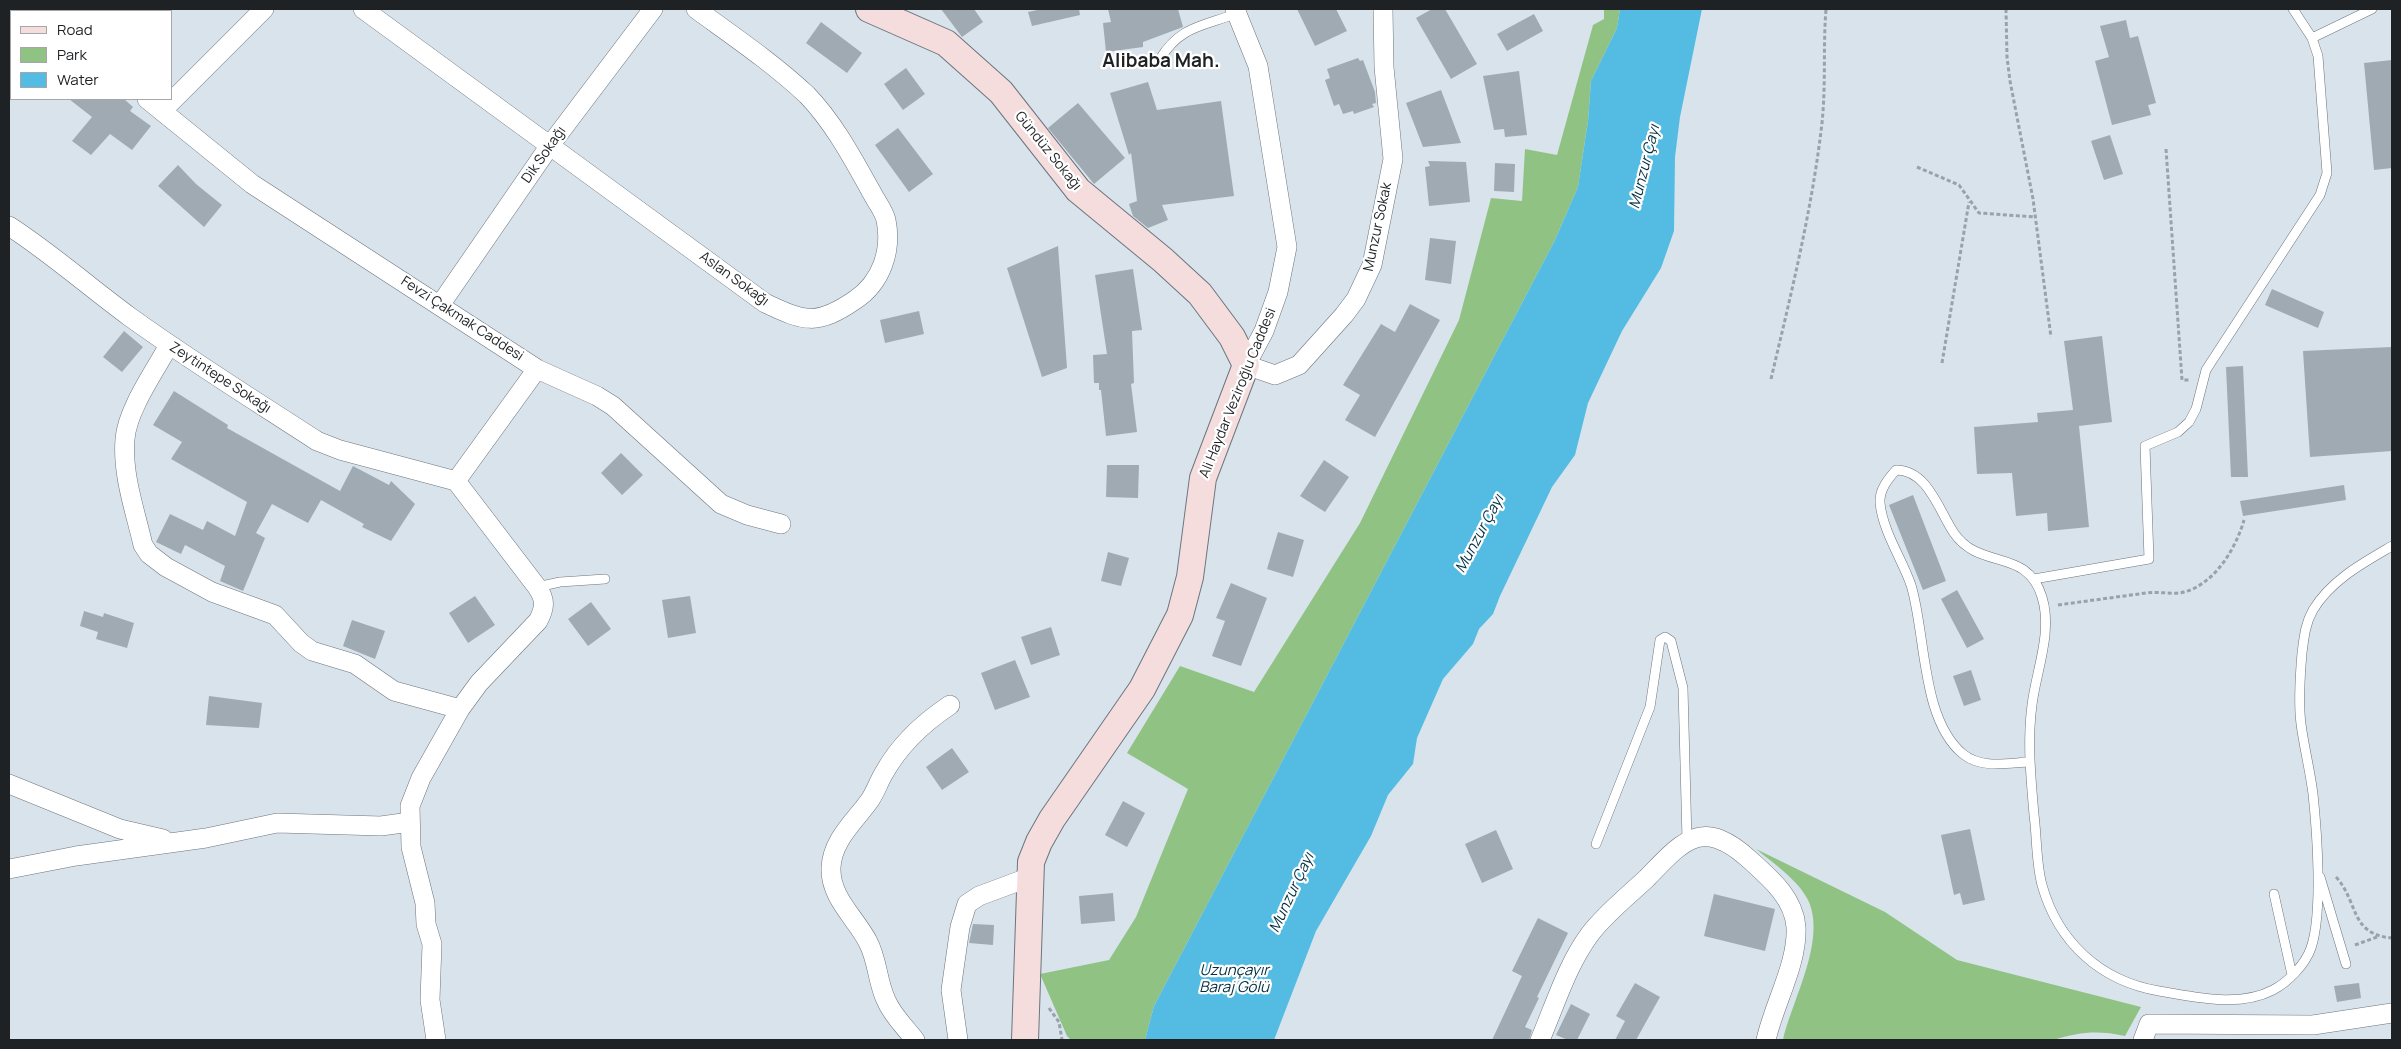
<!DOCTYPE html>
<html>
<head>
<meta charset="utf-8">
<style>
	body { margin:0 }
	#map { position:relative; width:2401px; height:1049px; overflow:hidden; background:#d9e3ec; font-family:Manrope,sans-serif }
	canvas { display:block }
	.frame { position:absolute; inset:0; border:10px solid #1e2225; pointer-events:none }
	.legend { position:absolute; left:10px; top:10px; width:162px; height:90px; box-sizing:border-box; background:#fff; border:1px solid #a5a7a8; margin:0; padding:6px 9px; list-style:none; font-size:15px; color:#1e2225 }
	.legend li { display:flex; align-items:center; gap:10px; height:25px }
	.legend b { width:25px; border:1px solid #a5a7a8 }
</style>
</head>
<body>
<div id="map">
<canvas width="2401" height="1049"></canvas>
<div class="frame"></div>
<ul class="legend">
<li><b style="height:6px;background:#f4dddc"></b>Road</li>
<li><b style="height:14px;background:#90c383"></b>Park</li>
<li><b style="height:14px;background:#54bce3"></b>Water</li>
</ul>
</div>
<script>
const g = document.querySelector('canvas').getContext('2d');
g.lineJoin = 'round';
function paint(path, color) {
  g.fillStyle = color;
  g.fill(path, 'evenodd');
}
function trace(path, color, width, dash) {
  g.strokeStyle = color;
  g.lineWidth = width;
  g.lineCap = dash ? 'butt' : 'round';
  g.setLineDash(dash || []);
  g.stroke(path);
}
function drawText(font, color, halo, rows, align = 'center') {
  g.font = font + ' Manrope,sans-serif';
  g.lineWidth = 4.5;
  g.setLineDash([]);
  g.textBaseline = 'middle';
  g.strokeStyle = halo;
  g.fillStyle = color;
  for (const [text, x, y, turn = 0] of rows) {
    g.save();
    g.translate(x, y);
    g.rotate((+turn || 0) * Math.PI / 180);
    g.textAlign = isNaN(turn) ? turn : align;
    if (halo) g.strokeText(text, 0, 0);
    g.fillText(text, 0, 0);
    g.restore();
  }
}
paint(new Path2D(`
	M1604,9h16l-3,19 -26,53 -3,40 -10,66 -23,53 -401,766 -9,34h-74l-4,-4 -27,-62 69,-14 27,-43 52,-128 -61,-36 53,-87 74,26 106,-169 99,-203 32,-122 31,3 3,-52 32,6 36,-130 11,-6z
	M1756,849l129,63 72,48 184,47 -16,29c-28,-6 -45,-4 -72,4h-270c9,-40 44,-100 25,-140 -9,-19 -36,-38 -52,-51z`), '#90c383');
paint(new Path2D(`
	M1620,9h82l-22,108 -5,40 -1,74 -13,37 -39,63 -34,72 -13,52 -23,32 -52,109 -7,18 -14,15 -6,15 -30,35 -26,59 -4,26 -25,31 -17,41 -55,95 -42,109h-129l9,-34 401,-766 23,-53 10,-66 3,-40 26,-53z`), '#54bce3');
paint(new Path2D(`
	M941,9h33l9,13 -21,15z
	M1042,9h37l1,6 -48,11 -4,-14z
	M1108,9h70l5,18 -40,15v5l-37,5 -3,-29 8,-1z
	M1297,9h39l11,22 -32,15z
	M1432,9h13l32,55 -26,15 -35,-61z
	M1534,14l9,17 -36,20 -10,-17z
	M2126,20l4,18 8,-2 18,67 -8,2 3,10 -39,10 -17,-64 14,-4 -9,-31z
	M821,22l41,31 -15,20 -41,-30z
	M1358,58l2,3 3,-1 12,32 1,11 -4,1 2,3 -20,7 -1,-3 -10,3 -4,-10 -5,2 -9,-26 5,-2 -3,-9z
	M2392,60v108l-18,2 -10,-107z
	M906,68l19,26 -22,16 -19,-26z
	M1519,71l8,64 -22,2 -1,-8 -10,1 -11,-54z
	M1148,82l9,28 64,-9 13,95 -72,9 6,15 -20,8 -15,-12 -4,-12 8,-3 -4,-33 -2,-15 -2,2 -19,-62z
	M1441,90l20,53 -38,4 -17,-44z
	M69,99h55l9,8 -3,4 21,15 -19,24 -22,-16 -19,21 -19,-14 20,-24z
	M1078,103l47,55 -31,26 -46,-56z
	M898,128l35,46 -24,18 -34,-47z
	M2110,135l13,39 -19,6 -13,-39z
	M1428,161l38,1 4,40 -41,4 -4,-39 5,-1z
	M1495,163l20,1 -1,28 -20,-1z
	M178,165l18,19 26,21 -18,22 -46,-41z
	M1430,238l26,3 -5,43 -26,-4z
	M1058,246l9,122 -25,9 -35,-109z
	M1133,269l9,61 -10,1 2,52 -3,1 6,48 -31,4 -5,-46h-2v-7h-5l-1,-28 14,-1 -12,-79z
	M2272,289l52,23 -6,16 -53,-23z
	M1410,304l30,16 -65,117 -30,-17 15,-25 -17,-10 38,-61 14,8z
	M919,311l5,23 -39,9 -5,-23z
	M124,331l19,16 -21,25 -19,-15z
	M2102,336l10,86 -33,4 10,101 -41,4 -1,-18 -31,3 -4,-43 -35,1 -3,-47 64,-5 -1,-9 36,-3 -9,-69z
	M2392,347v104l-82,6 -7,-106z
	M2243,366l5,111h-17l-5,-110z
	M174,391l54,34 -1,3 113,63 13,-25 36,19 2,-4 24,23 -24,37 -29,-14 2,-3 -43,-24 -13,23 -36,-19 -16,29 9,5 -22,53 -23,-10 5,-15 -40,-21 -4,9 -25,-12 14,-28 33,16 4,-9 28,15 12,-34 -76,-43 11,-17 -29,-17z
	M621,453l22,22 -21,20 -21,-22z
	M1324,460l25,17 -24,35 -25,-16z
	M1107,465h32l-1,33 -32,-1z
	M2344,485l2,15 -103,16 -3,-15z
	M1913,495l33,86 -23,9 -34,-85z
	M1278,532l26,8 -11,37 -26,-8z
	M1108,552l21,6 -8,28 -20,-5z
	M1231,583l36,15 -26,68 -29,-10 13,-35 -9,-3z
	M1957,590l27,49 -17,9 -26,-49z
	M475,596l20,29 -27,18 -19,-30z
	M690,596l6,37 -28,5 -6,-38z
	M591,602l20,27 -23,17 -20,-27z
	M84,611l19,6 1,-4 30,10 -7,25 -31,-9 2,-7 -18,-6z
	M352,620l33,11 -10,28 -32,-13z
	M1051,627l9,28 -29,10 -10,-28z
	M1015,660l15,37 -35,13 -14,-37z
	M1971,670l10,30 -17,6 -11,-30z
	M209,696l53,7 -3,25 -53,-3z
	M952,748l17,24 -27,18 -16,-23z
	M1123,801l22,12 -18,34 -22,-12z
	M1970,829l15,71 -22,5 -3,-12 -6,2 -13,-60z
	M1496,830l17,39 -31,14 -17,-39z
	M1113,893l2,28 -34,3 -2,-28z
	M1714,894l61,15 -10,42 -61,-15z
	M1538,918l30,15 -31,64 2,1 -14,29 7,3 -3,10h-37l30,-64 -10,-5z
	M973,924l21,1 -1,20 -24,-2z
	M1635,983l25,14 -24,43h-21l10,-19 -9,-5z
	M2359,983l2,15 -24,4 -3,-16z
	M1571,1004l19,10 -13,26h-9l-12,-5z`), '#a0aab2');
const lane = new Path2D(`
	M2312,38l60,-29
	M1160,59c21,-34 43,-32 77,-46
	M2034,579l115,-20 -4,-113 33,-14 11,-10 7,-13 10,-39 114,-175 7,-22 -9,-117 -6,-18 -19,-29
	M537,587l23,-5 45,-3
	M2029,762c-21,1 -48,7 -66,-8 -42,-34 -37,-120 -52,-169 -9,-26 -28,-53 -31,-82 -1,-13 8,-24 16,-33 32,0 43,41 58,63 26,38 73,14 88,64 11,35 -6,74 -10,108 -5,37 -1,73 2,110 3,22 2,48 8,70 16,57 58,96 117,106 37,6 79,17 114,-1 15,-8 32,-25 38,-42 12,-35 6,-116 2,-154 -3,-24 -9,-47 -12,-70 -3,-23 -1,-48 1,-71 2,-15 3,-29 11,-43 18,-30 50,-47 79,-64
	M1596,844l54,-137 10,-67 5,-3 6,4 12,47 4,152
	M2320,877l26,87
	M2274,894l18,81`);
const street = new Path2D(`
	M43,9l2,2
	M363,9l402,294c40,19 52,23 90,-3 27,-18 37,-50 31,-80 -2,-9 -10,-19 -14,-27 -19,-34 -38,-70 -65,-98 -34,-32 -74,-59 -111,-86
	M1235,9l23,57 29,181 -9,45 -14,39 -18,34 29,10 24,-10 45,-50 12,-16 16,-34 21,-106 -9,-92 -1,-58
	M9,49l2,-2
	M147,99l105,85 285,185 60,27 16,10 108,98 26,11 34,9
	M162,111l102,-102
	M9,226c42,27 80,61 121,91 61,44 124,83 187,124l23,9 116,31
	M440,305l111,-161 102,-135
	M169,345c-14,26 -42,65 -44,94 -3,36 10,71 18,106l6,9 17,13 46,25 63,23 26,28 11,8 43,13 39,27 66,18
	M456,481l81,-112
	M9,784l111,45 43,10
	M9,869l67,-13 130,-18 71,-15 104,3 29,-4
	M436,1040l-6,-40 2,-56 -6,-20 -1,-21 -14,-56 -1,-41 11,-28 39,-69 19,-26 59,-62c7,-13 8,-21 -1,-34l-81,-106
	M915,1040c-10,-13 -23,-25 -29,-40 -9,-19 -8,-39 -18,-58 -12,-24 -38,-44 -37,-74 1,-28 24,-47 39,-68 6,-9 9,-19 14,-27 16,-29 39,-50 66,-68
	M958,1040l-7,-50 9,-63 7,-23 12,-8 51,-19
	M1540,1040c15,-35 27,-75 50,-106 16,-21 38,-38 57,-56 36,-37 55,-62 103,-18 20,18 44,38 46,67 2,36 -22,77 -30,113
	M2143,1040l6,-16 164,1 79,-12`);
const secondary = new Path2D(`
	M869,9l77,34 55,49 77,98 85,70 37,34 32,43 14,28 -43,113 -13,99 -10,38 -38,74 -90,130 -13,23 -8,20 -6,178`);
trace(lane, '#6c757d', 10);
trace(street, '#6c757d', 20);
trace(secondary, '#6c757d', 28);
trace(new Path2D(`
	M2006,9l1,48 3,24 23,118 18,138
	M2166,149l16,231h7
	M1917,167l42,18 20,28 56,4
	M1942,363l27,-161
	M1771,379c20,-85 41,-169 51,-256 4,-39 1,-76 4,-114
	M2058,605c29,-4 59,-8 88,-12 13,-2 26,2 38,-1 31,-8 52,-44 60,-72
	M2336,877c23,25 13,57 56,61
	M2355,945l22,-8
	M1049,1008l10,14 3,18`), '#9aa2a9', 3, [4, 2.5]);
trace(lane, '#fff', 9);
trace(street, '#fff', 19);
trace(secondary, '#f4dddc', 26);
drawText('14px', '#1e2225', '#fff', [
	["Gündüz Sokağı",1048,151,51],
	["Dik Sokağı",544,155,-55],
	["Munzur Sokak",1378,227,-78],
	["Aslan Sokağı",734,279,36],
	["Fevzi Çakmak Caddesi",462,319,33],
	["Zeytintepe Sokağı",220,378,33],
	["Ali Haydar Veziroğlu Caddesi",1238,393,-68]
]);
drawText('italic 15px', '#002f3f', '#fff', [
	["Munzur Çayı",1645,167,-76],
	["Munzur Çayı",1480,534,-62],
	["Munzur Çayı",1292,893,-65],
	["Uzunçayır",1234,971],
	["Baraj Gölü",1234,988]
]);
drawText('bold 19px', '#1e2225', '#fff', [
	["Alibaba Mah.",1161,62]
]);
</script>
</body>
</html>
